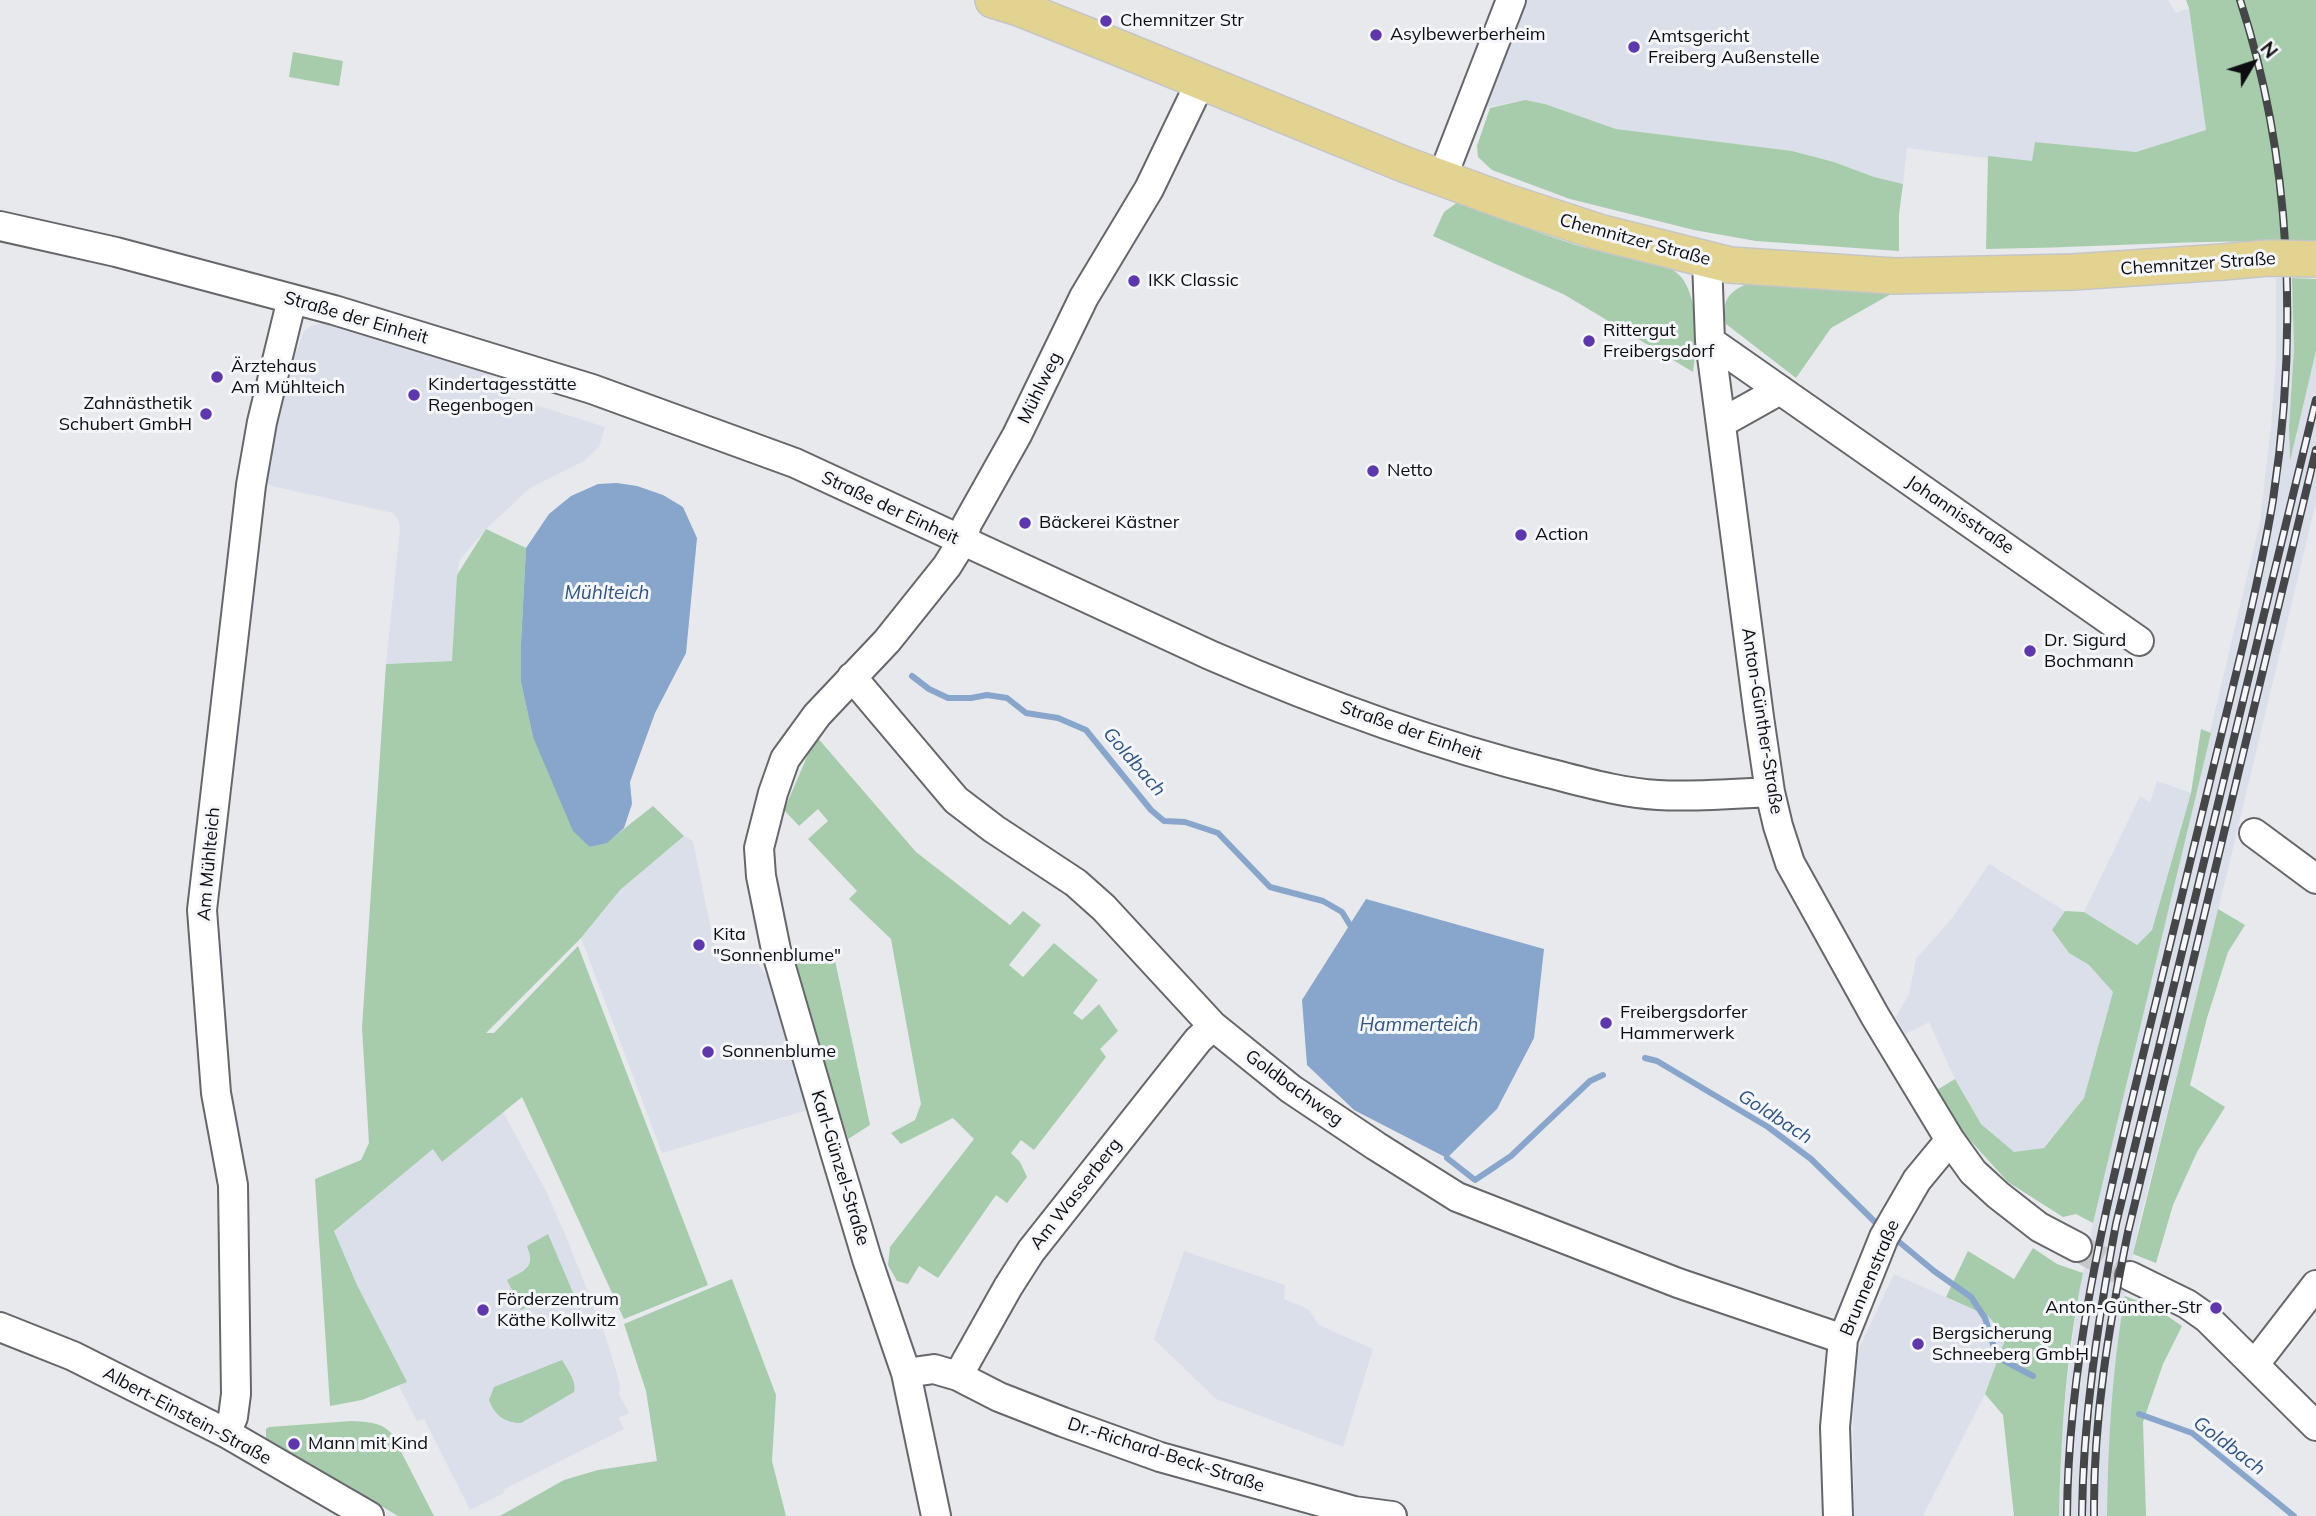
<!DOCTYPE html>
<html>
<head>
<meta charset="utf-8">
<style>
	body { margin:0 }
	#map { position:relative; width:2316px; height:1516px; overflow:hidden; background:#e7e9ed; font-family:Mulish,sans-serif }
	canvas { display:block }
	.north { position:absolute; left:2218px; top:28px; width:70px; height:70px; -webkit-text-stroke:5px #f4f6fa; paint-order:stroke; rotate:51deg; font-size:19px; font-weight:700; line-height:28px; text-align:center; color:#0e0e10 }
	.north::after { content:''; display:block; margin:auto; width:24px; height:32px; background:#0e0e10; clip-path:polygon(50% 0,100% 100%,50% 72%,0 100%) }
</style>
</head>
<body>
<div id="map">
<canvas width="2316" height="1516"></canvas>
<div class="north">N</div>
</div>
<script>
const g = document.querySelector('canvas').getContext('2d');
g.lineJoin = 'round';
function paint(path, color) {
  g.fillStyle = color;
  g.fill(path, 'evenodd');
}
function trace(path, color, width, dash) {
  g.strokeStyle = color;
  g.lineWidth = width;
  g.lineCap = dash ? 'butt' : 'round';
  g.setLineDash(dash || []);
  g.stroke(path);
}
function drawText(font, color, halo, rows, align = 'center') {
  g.font = font + ' Mulish,sans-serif';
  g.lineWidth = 6;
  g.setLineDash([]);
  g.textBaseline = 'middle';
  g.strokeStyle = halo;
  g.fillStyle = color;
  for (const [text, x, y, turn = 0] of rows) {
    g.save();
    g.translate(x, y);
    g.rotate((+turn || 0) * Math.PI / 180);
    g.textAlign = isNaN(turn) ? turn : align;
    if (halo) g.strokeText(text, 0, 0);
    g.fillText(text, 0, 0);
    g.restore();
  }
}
paint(new Path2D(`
	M1525,0h643l8,13 13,-5 17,122 -70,22 -101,-10 -3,22 -125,-16 -4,36 -29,-7 -40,-15 -42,-11 -176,-22 -71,-25 -20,-4 -42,8z
	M2276,278h16l2,70 -5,80 1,29 26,-106v151l-106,442 -72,284 -15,79 -15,167 -1,42h-48l2,-72 6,-62 11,-85 15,-74 167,-701 11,-95 5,-68z
	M323,323l167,47 -5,19 120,38 -6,20 -15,14 -54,27 -44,41 -27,32 -7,100 -66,3 14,-135 -2,-10 -5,-6 -121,-27 -6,-4 -3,-10 29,-122 5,1 7,-20 9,-6z
	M2157,781l34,12 -39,137 -15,15 -53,-33 56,-116 10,6z
	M684,836l9,5 24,118 33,-6 21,29 40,127 -149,44 -81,-215 39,-48z
	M1989,864l76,47 -13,20 17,22 20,12 24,27 -29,106 -40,50 -30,5 -33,-29 -26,-45 -26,-57 -24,12 -9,-17 13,-23 7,-35 37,-42z
	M503,1112l43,79 19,43 40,101 15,49 -1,10 10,19 -11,5 6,11 -121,61 1,3 -34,17 -46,-91 -7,2 -18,-35 7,-4 -49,-97 -23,-54 99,-82 9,13z
	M1184,1251l101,34 -1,14 24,10 11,16 54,24 -30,98 -127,-48 -62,-60z
	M1894,1274l94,42 18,21 -21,57 -62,122h-69l-1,-96 4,-67z`), '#dbdfea');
paint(new Path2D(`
	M2186,0h130v243c-110,-5 -220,5 -330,6l2,-93 44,5 3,-19 101,10 70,-22 -17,-122z
	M293,52l50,9 -4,25 -50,-9z
	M1525,100l20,4 71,25 176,22 42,11 40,15 29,7 -4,30v37l-143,-10 -62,-11 -124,-31 -78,-29 -14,-13 -1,-11 13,-38z
	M1458,202c53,20 108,43 164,55 18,4 48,5 60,21 17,23 15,67 11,94l-128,-77 -132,-59 11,-24z
	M2292,278l24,1v72l-26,110 -1,-33 5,-80z
	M1750,283l91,8 57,-1 -67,38 -35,50 -70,-54c-5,-23 2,-33 24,-41z
	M486,529l40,19 -5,95v39l12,55 57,110 16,-4 47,-37 31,30 -64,54 -39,48 -95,95h8l84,-87 130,339 -84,34 -102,-222 -80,65 -9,-13 -99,82 23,54 50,97 -45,18 -32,6 -15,-227 46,-19 8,-17 -7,-115 24,-364 66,-3 5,-86z
	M2201,729l10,4 -118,490 -17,-9 -13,3 -55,-35 -49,-54 -22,-38 18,-11 26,45 33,28 30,-4 40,-50 29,-106 -24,-27 -20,-12 -17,-23 13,-19 19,1 53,33 15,-15 39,-137z
	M816,736l100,116 94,73 13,-14 18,14 -32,40 14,12 31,-34 44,37 -25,33 9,7 17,-16 19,27 -18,18 6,8 -72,93 -13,-10 -10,13 9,9 7,15 -20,26 -11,-8 -58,83 -19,-12 -11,18 -11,-3 -9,-16 2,-18 84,-108 -21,-21 -52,26 -10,-11 24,-13 6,-16 -30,-165 -42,-40 8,-8 -49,-52 20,-18 -10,-12 -19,17 -15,-16z
	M2218,909l27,16 -17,27 -21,66 -17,67 35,22 -28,45 -24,53 -17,58 -23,-9z
	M833,951l37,174 -22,14 -34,-107 -20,-77z
	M548,1234l29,68 -10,5 -24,-7 -22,10 -14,-30c18,-10 29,-12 20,-34z
	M2033,1248l24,16 26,9c-17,80 -22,162 -24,243h-45l-11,-101 -18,-21 21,-57 -18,-21 -42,-19 22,-46 46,28z
	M732,1279l44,116 -4,66 14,55h-286l64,-36 34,-10 59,-9 -11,-70 -22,-67z
	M2125,1296l29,11 28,19 -19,38 -20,58 3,94h-39c1,-73 5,-149 18,-220z
	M562,1360c5,9 15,21 12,32l-53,31c-16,0 -27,-8 -32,-23l5,-13z
	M352,1421c15,1 30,1 40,13l42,82h-36l-132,-78v-9l3,-2z`), '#a6ccac');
paint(new Path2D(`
	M617,483l20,3 26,9 20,12 14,31 -11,115 -31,60 -20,55 -5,14 2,22 -8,24 -17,15 -17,4 -17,-16 -40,-94 -12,-55v-39l5,-95 23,-34 22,-18 27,-12z
	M1366,899l178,50 -10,89 -37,71 -50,49 -93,-48 -47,-45 -5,-65z`), '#88a5cb');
trace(new Path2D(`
	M912,676l17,13 19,9h23l16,-3 20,3 19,15 32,5 28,12 65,80 13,11 21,1 33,11 52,54 53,14 19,11 8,13
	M1645,1058l12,3 111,66 43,32 63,62
	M1447,1158l28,22 36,-24 79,-75 13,-6
	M1898,1241l36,30 37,26 14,21 12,39 36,19
	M2139,1414l53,19 102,83`), '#88a5cb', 6);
trace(new Path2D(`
	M2077,1247l53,29`), '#c6c8cc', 28, [28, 14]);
const minor = new Path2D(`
	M1442,178l69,-178
	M0,226l116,26 218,58 258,79 203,74 415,192c110,48 222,89 338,118 36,9 73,20 110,22 37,2 75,-1 112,-3
	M1707,260l3,81 49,376 11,75 8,34 12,37 85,153 75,124 23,32 25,23 41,32 38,20
	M1710,341l429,300
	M1721,423l59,-33
	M852,677l104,123 38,29 82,54 28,25 109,118 78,63 85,57 81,51 221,86 165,56
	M2254,833l62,46
	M2130,1276l57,28 20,14 109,108
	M0,1327l73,29 153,77 143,83
	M2255,1364l61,-79
	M906,1373l28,-4 24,7 41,21 64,25 97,35 194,54 38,5
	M958,1376l50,-89 23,-36 167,-211 15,-14
	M226,1433l7,-16 3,-23 -3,-209 -17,-92 -14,-183 49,-425 11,-63 30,-123
	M936,1516l-30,-143 -39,-114 -32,-107 -59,-202 -15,-74 -2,-28 14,-55 12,-34 32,-44 70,-74 60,-75 15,-24 5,-18 50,-89 67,-138 65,-108 52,-108
	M1838,1516l-3,-89 8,-88 41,-102 33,-57 33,-40`);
const major = new Path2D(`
	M993,0l26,8 100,40 287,117 104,38 92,30 128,32 164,11 179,-4 150,-10`);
trace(minor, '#66676b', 32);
trace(major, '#c5c5c6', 38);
trace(minor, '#fff', 28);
trace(major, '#e3d391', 35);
const rail = new Path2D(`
	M2067,1516c1,-153 37,-301 73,-449 34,-140 69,-281 103,-422 11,-48 22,-96 30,-145 25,-164 19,-342 -33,-500
	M2082,1516c1,-99 16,-195 34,-292l200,-824
	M2094,1516c-1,-96 15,-191 34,-284l188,-782`);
trace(rail, '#454648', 8);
trace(rail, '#f4f6fa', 5, [16]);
const majorBridge = new Path2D(`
	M2223,262l45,-4 48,1`);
trace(majorBridge, '#c5c5c6', 38, []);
trace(majorBridge, '#e3d391', 35);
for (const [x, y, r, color] of [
	[1106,21,7,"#5e37af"],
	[1376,35,7,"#5e37af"],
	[1634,47,7,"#5e37af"],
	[1134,281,7,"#5e37af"],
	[1589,341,7,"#5e37af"],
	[217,377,7,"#5e37af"],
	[414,395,7,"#5e37af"],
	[206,414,7,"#5e37af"],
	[1373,471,7,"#5e37af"],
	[1025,523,7,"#5e37af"],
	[1521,535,7,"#5e37af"],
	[2030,651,7,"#5e37af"],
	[699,945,7,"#5e37af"],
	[1606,1023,7,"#5e37af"],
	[708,1052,7,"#5e37af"],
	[2216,1308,7,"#5e37af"],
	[483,1310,7,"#5e37af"],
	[1918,1344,7,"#5e37af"],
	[294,1444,7,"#5e37af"]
]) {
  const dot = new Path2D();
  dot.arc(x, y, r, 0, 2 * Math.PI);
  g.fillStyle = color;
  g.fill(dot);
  trace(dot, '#f4f6fa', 2.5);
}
drawText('18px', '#0e0e10', '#f4f6fa', [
	["Chemnitzer Str",1120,21],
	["Asylbewerberheim",1390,35],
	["Amtsgericht",1648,37],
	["Freiberg Außenstelle",1648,58],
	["IKK Classic",1148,281],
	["Rittergut",1603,331],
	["Freibergsdorf",1603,352],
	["Ärztehaus",231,367],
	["Am Mühlteich",231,388],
	["Kindertagesstätte",428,385],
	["Regenbogen",428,406],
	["Zahnästhetik",192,404,"right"],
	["Schubert GmbH",192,425,"right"],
	["Netto",1387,471],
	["Bäckerei Kästner",1039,523],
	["Action",1535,535],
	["Dr. Sigurd",2044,641],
	["Bochmann",2044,662],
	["Kita",713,935],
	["\"Sonnenblume\"",713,956],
	["Freibergsdorfer",1620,1013],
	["Hammerwerk",1620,1034],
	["Sonnenblume",722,1052],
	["Förderzentrum",497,1300],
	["Käthe Kollwitz",497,1321],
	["Anton-Günther-Str",2202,1308,"right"],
	["Bergsicherung",1932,1334],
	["Schneeberg GmbH",1932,1355],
	["Mann mit Kind",308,1444]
], 'left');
drawText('18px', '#0e0e10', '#f4f6fa', [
	["Chemnitzer Straße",1635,240,15],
	["Chemnitzer Straße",2198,264,-4],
	["Straße der Einheit",356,318,16],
	["Mühlweg",1040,388,-64],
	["Straße der Einheit",890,508,25],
	["Johannisstraße",1960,515,34],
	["Anton-Günther-Straße",1762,721,81],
	["Straße der Einheit",1411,731,19],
	["Am Mühlteich",209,864,-85],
	["Goldbachweg",1294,1088,36],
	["Karl-Günzel-Straße",840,1168,73],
	["Am Wasserberg",1076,1194,-52],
	["Brunnenstraße",1870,1278,-67],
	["Albert-Einstein-Straße",187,1416,28],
	["Dr.-Richard-Beck-Straße",1166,1455,18]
]);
drawText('italic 19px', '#2e5587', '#f4f6fa', [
	["Mühlteich",607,593],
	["Goldbach",1134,762,49],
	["Hammerteich",1419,1025],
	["Goldbach",1775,1117,33],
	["Goldbach",2229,1446,37]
]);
</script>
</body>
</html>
